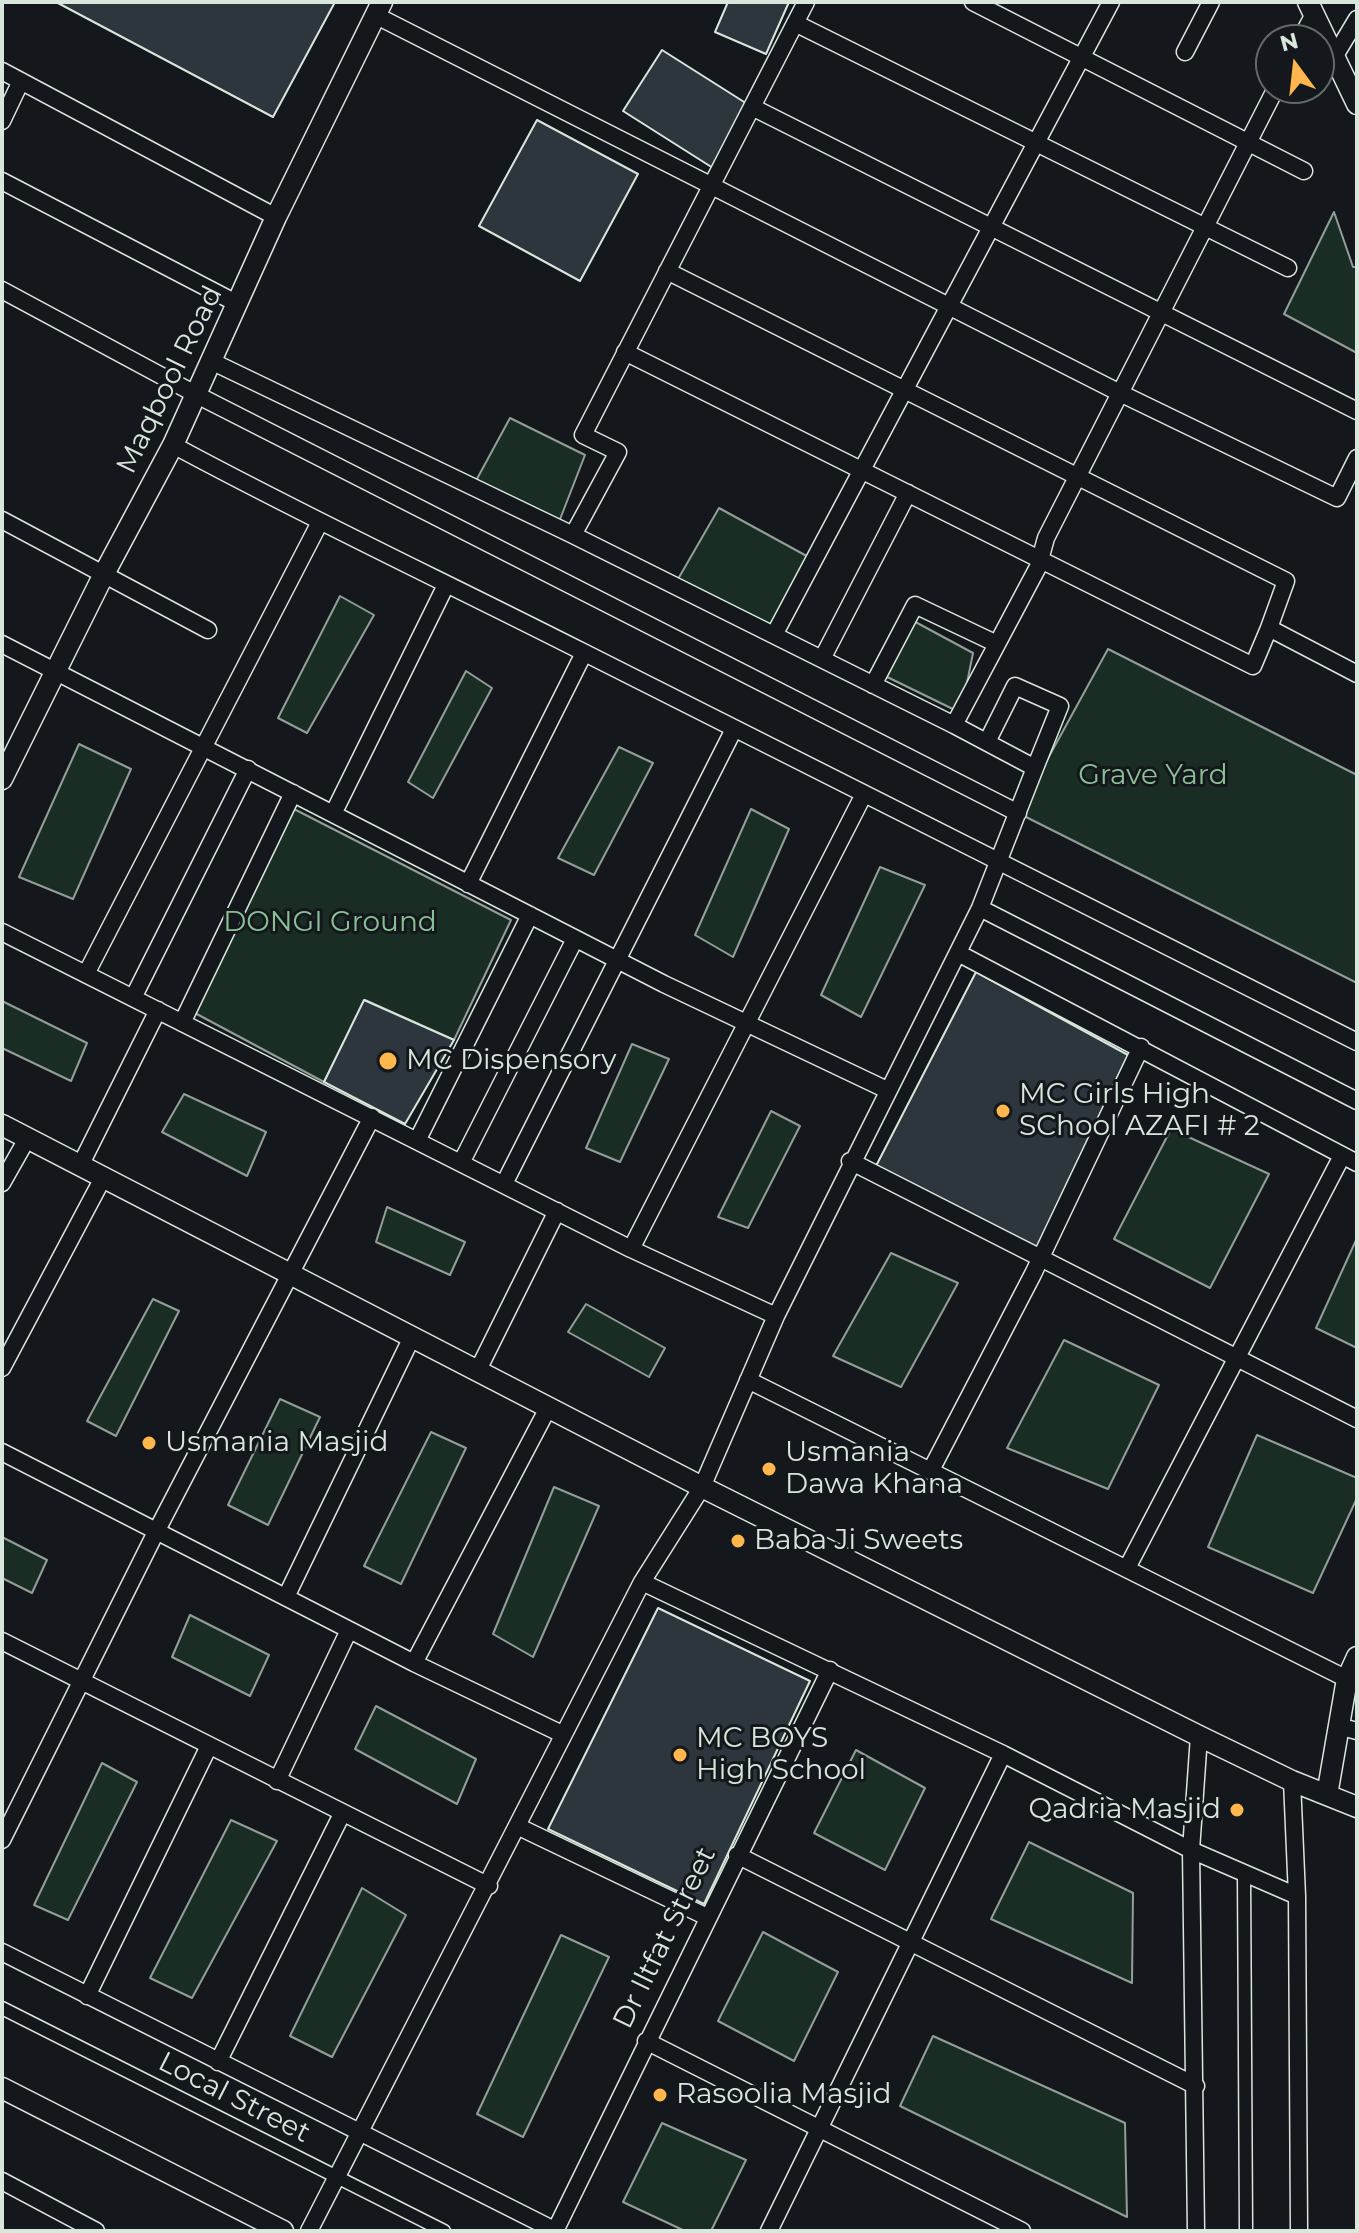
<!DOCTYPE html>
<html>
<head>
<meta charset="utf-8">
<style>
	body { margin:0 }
	#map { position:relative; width:1359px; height:2233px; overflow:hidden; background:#14181c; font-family:Montserrat,sans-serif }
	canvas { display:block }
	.frame { position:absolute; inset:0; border:4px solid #d8e6dc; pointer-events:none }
	.north { position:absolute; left:1255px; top:24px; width:80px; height:80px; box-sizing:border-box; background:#14181c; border:2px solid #626a69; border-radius:50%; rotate:345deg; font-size:22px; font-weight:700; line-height:32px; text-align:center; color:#d8e6dc }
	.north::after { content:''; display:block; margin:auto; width:28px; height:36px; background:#ffb74d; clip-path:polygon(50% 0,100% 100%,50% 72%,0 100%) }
</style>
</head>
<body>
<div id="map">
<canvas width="1359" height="2233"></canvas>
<div class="frame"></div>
<div class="north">N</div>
</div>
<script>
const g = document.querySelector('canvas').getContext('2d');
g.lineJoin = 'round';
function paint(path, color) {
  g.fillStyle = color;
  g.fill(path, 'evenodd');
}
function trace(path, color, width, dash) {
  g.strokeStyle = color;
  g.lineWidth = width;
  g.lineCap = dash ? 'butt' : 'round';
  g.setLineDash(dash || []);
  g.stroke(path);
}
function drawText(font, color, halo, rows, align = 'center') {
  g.font = font + ' Montserrat,sans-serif';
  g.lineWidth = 6;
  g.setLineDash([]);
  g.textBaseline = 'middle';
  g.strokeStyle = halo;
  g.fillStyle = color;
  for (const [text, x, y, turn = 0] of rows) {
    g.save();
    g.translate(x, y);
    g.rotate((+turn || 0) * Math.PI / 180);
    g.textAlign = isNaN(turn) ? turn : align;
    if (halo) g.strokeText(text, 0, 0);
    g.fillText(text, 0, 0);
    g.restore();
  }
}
const green = new Path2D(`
	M1334,212l19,55h4v86l-73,-39z
	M510,418l75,37 -28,72 -85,-39z
	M719,508l95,52 -40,75 -100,-49z
	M340,596l34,19 -67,118 -29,-15z
	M908,618l65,35 -12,60 -82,-40z
	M1108,649l249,126v208l-339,-170z
	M466,671l26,17 -59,110 -25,-16z
	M79,744l52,25 -58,130 -54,-22z
	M619,747l34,16 -59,112 -36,-17z
	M292,808l219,112 -57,120 -89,-40 -41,82 -131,-70z
	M751,809l38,20 -56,128 -38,-22z
	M880,867l45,18 -64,132 -40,-22z
	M2,1001l85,42 -16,38 -69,-33z
	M632,1044l37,15 -49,103 -34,-14z
	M184,1094l82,38 -19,44 -85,-44z
	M771,1111l29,15 -52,102 -30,-11z
	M1171,1129l98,45 -59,114 -96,-49z
	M387,1207l78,35 -15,33 -74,-33z
	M1357,1238v110l-41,-20z
	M891,1253l67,30 -57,104 -68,-31z
	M153,1299l26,12 -63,125 -29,-15z
	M586,1304l79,44 -16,29 -81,-45z
	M1064,1340l95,45 -51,104 -101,-41z
	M280,1399l40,18 -52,108 -40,-20z
	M431,1432l35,16 -65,136 -37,-18z
	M1257,1435l100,43v20l-44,95 -105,-46z
	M554,1487l45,19 -66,151 -40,-23z
	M2,1537l45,23 -15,33 -30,-15z
	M190,1615l79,40 -19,41 -78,-39z
	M376,1706l100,53 -19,45 -102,-55z
	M856,1750l69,38 -40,82 -71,-37z
	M102,1763l35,19 -69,138 -34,-15z
	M231,1820l46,21 -85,157 -42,-20z
	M1029,1842l104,51 -1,90 -141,-64z
	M362,1888l44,27 -74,142 -42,-21z
	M763,1932l75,40 -44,89 -76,-40z
	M561,1935l48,22 -86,180 -46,-23z
	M933,2036l192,87 2,94 -227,-111z
	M662,2123l84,37 -35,71h-26l-62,-29z`);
paint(green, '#1a2d24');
trace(green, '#939e99', 2);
const building = new Path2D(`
	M56,2h279l-62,115z
	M728,2h61l-23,52 -51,-22z
	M662,50l90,57 -39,61 -90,-57z
	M537,120l101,54 -58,107 -101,-55z
	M976,972l152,83 -92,194 -160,-83z
	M364,1000l90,40 -49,84 -81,-42z
	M658,1608l152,73 -106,223 -156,-75z`);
paint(building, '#2c363c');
trace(building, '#d8e6dc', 2);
const pedestrian = new Path2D(`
	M1244,1873l2,358
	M2,2008l442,223`);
const minor = new Path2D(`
	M973,2l331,169
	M375,15l745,378 217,105 20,-40
	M795,23l493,245
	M1300,40l14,-26
	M1185,52l26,-50
	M1333,59l24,-40
	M2,71l274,146
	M752,107l605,304
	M2,121l19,-40
	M2,181l236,123
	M667,271l619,310 -17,47 88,46
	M2,290l195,105 821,418
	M625,352l628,314 16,-38
	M213,362l360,173 45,-83 -35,-17 223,-433
	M173,445c135,73 274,138 410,207 258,131 517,259 774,390
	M2,520l206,110
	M573,535l381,190
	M774,635l337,-633
	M2,644l662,340 223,106
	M822,659l86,-166
	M873,685l42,-80 82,39
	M987,742l28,-56 45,20 -25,62
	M334,812l112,-227
	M468,884l116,-231
	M980,908l377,193
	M2,932l629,317 145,67 -74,171 -60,95 -333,649
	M958,953l399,210
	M86,974l233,-450
	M133,998l115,-229
	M182,1023l111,-230
	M417,1141l113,-226
	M850,1161l507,258
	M461,1163l114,-224
	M81,1164l77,-154
	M2,1183l26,-46
	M504,1184l229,-453
	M631,1249l232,-453
	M776,1316l204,-408 55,-140 -81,-43 84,-158 8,-29 230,-450
	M2,1368l102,-192
	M478,1370l79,-159
	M748,1380l599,299
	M2,1452l412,211 148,71
	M931,1470l102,-196 108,-227
	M1127,1568l215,-412
	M642,1582l361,172 188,96 106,46
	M286,1597l125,-258
	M2,1641l487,245
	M414,1663l134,-255
	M1338,1726l19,5
	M277,1781l72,-151
	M1292,1781l5,115 2,335
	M517,1826l190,91
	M2,1840l154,-308 216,-415
	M737,1855l459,231
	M2,1952l552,278
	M87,1996l122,-250
	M646,2041l376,190
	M218,2062l124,-248
	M2,2181l94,50
	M555,2231l275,-561
	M769,2231l234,-477
	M1196,2231l-5,-381 8,-114`);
const tertiary = new Path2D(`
	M1308,2l49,102
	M2,779l103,-207 68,-127 103,-228 106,-215
	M2,1125l700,362 497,249 93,45 65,26
	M1327,1795l20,-116 10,-22
	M2,2088l281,143`);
trace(pedestrian, '#d8e6dc', 15);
trace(minor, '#d8e6dc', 19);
trace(tertiary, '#d8e6dc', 23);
trace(pedestrian, '#14181c', 12);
trace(minor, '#14181c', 16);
trace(tertiary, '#14181c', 20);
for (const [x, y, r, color] of [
	[388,1061,10,"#ffb74d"],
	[1003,1111,8,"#ffb74d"],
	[149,1443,8,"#ffb74d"],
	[769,1469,8,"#ffb74d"],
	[738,1541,8,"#ffb74d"],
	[680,1755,8,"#ffb74d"],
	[1237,1810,8,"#ffb74d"],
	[660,2095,8,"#ffb74d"]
]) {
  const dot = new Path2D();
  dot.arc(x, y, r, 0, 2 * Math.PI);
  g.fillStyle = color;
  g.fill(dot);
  trace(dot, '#14181c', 3);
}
drawText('28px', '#d8e6dc', '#14181c', [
	["Maqbool Road",170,380,-64],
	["Dr Iltfat Street",665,1938,-64],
	["Local Street",234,2098,27]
]);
drawText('28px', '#8ac095', '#14181c', [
	["Grave Yard",1153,776],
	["DONGI Ground",330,923]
]);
drawText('28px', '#d8e6dc', '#14181c', [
	["MC Dispensory",406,1061],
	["MC Girls High",1019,1095],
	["SChool AZAFI # 2",1019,1127],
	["Usmania Masjid",165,1443],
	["Usmania",785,1453],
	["Dawa Khana",785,1485],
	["Baba Ji Sweets",754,1541],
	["MC BOYS",696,1739],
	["High School",696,1771],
	["Qadria Masjid",1221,1810,"right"],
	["Rasoolia Masjid",676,2095]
], 'left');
</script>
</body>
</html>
